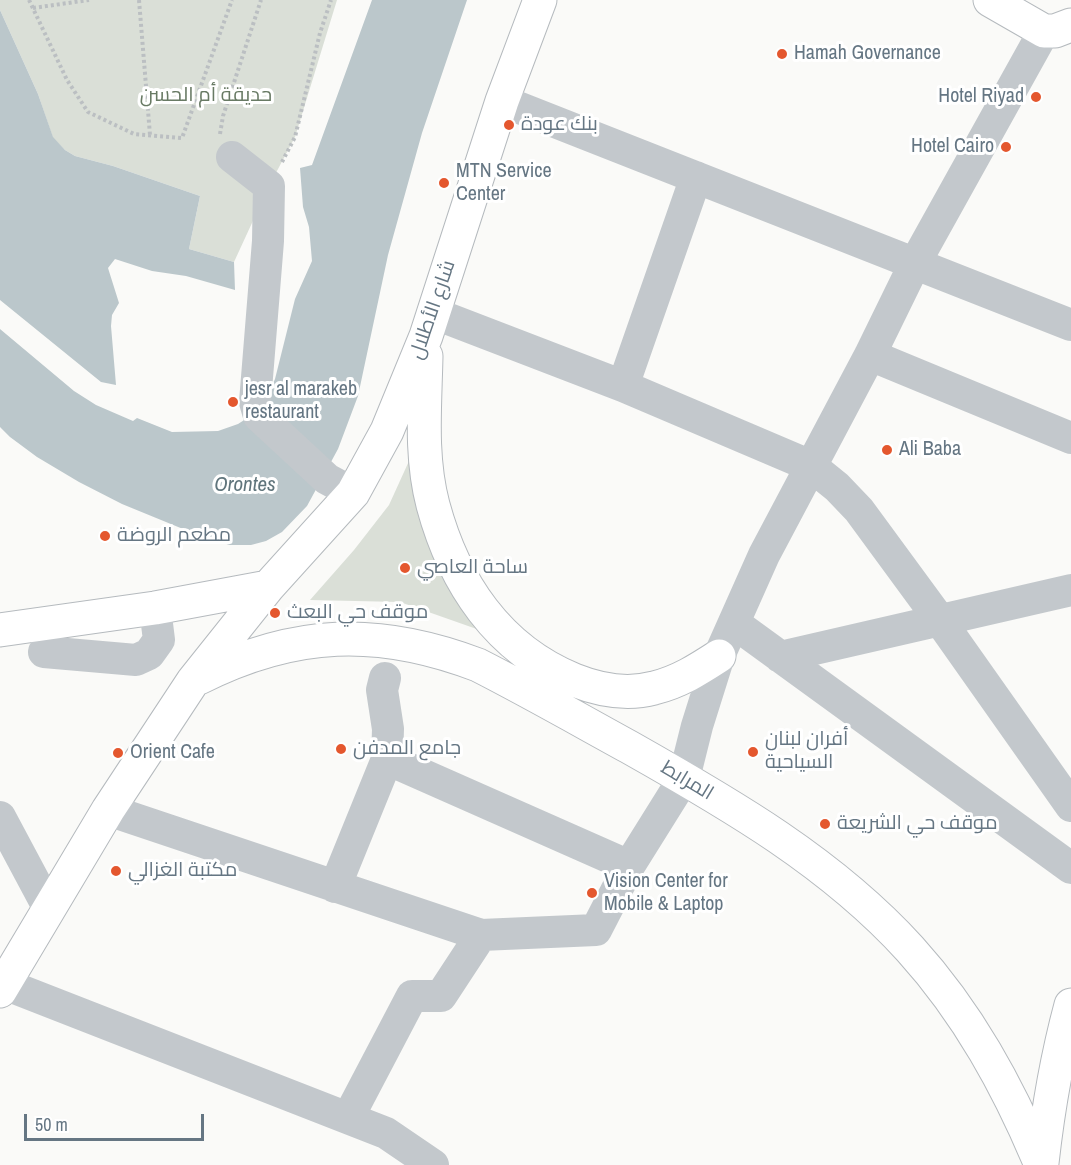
<!DOCTYPE html>
<html>
<head>
<meta charset="utf-8">
<style>
	body { margin:0 }
	#map { position:relative; width:1071px; height:1165px; overflow:hidden; background:#fafaf8; font-family:"Archivo Narrow",sans-serif }
	canvas { display:block }
	.scale { position:absolute; left:24px; top:1114px; width:180px; height:27px; box-sizing:border-box; border:3px solid #657683; border-top:0; padding-left:8px; font-size:18px; line-height:21px; white-space:nowrap; color:#657683; -webkit-text-stroke:4px #fff; paint-order:stroke }
</style>
</head>
<body>
<div id="map">
<canvas width="1071" height="1165"></canvas>
<div class="scale">50 m</div>
</div>
<script>
const g = document.querySelector('canvas').getContext('2d');
g.lineJoin = 'round';
function paint(path, color) {
  g.fillStyle = color;
  g.fill(path, 'evenodd');
}
function trace(path, color, width, dash) {
  g.strokeStyle = color;
  g.lineWidth = width;
  g.lineCap = dash ? 'butt' : 'round';
  g.setLineDash(dash || []);
  g.stroke(path);
}
function drawText(font, color, halo, rows, align = 'center') {
  g.font = font + ' "Archivo Narrow",Cairo,sans-serif';
  g.lineWidth = 6;
  g.setLineDash([]);
  g.textBaseline = 'middle';
  g.strokeStyle = halo;
  g.fillStyle = color;
  for (const [text, x, y, turn = 0] of rows) {
    g.save();
    g.translate(x, y);
    g.rotate((+turn || 0) * Math.PI / 180);
    g.textAlign = isNaN(turn) ? turn : align;
    if (halo) g.strokeText(text, 0, 0);
    g.fillText(text, 0, 0);
    g.restore();
  }
}
paint(new Path2D(`
	M0,0h337l-42,137 -26,49 -35,76 -45,-13 11,-53 -87,-30 -38,-10 -10,-6 -12,-12 -15,-44 -38,-84z
	M424,428l-1,68 82,143 -105,-37 -90,-2 44,-50 35,-45z`), '#dadfd7');
paint(new Path2D(`
	M372,0h95l-45,133 -34,122 -30,141 -20,53 -31,57 -25,26 -16,9 -15,4h-21l-25,-7 -83,-34 -43,-22 -42,-25 -27,-20 -10,-10v-98l74,62 22,14 37,16 4,-3 35,14 46,-1 20,-7 14,-9 15,-18 8,-18 20,-80 17,-38 -3,-34 -6,-20 -3,-39 12,-3z
	M0,10l38,84 15,43 12,13 10,6 38,10 87,30 -11,53 45,13 1,28 -49,-14 -34,-5 -37,-12 -7,9 11,35 -7,12 -1,11 5,59 -15,-3 -101,-82z`), '#bbc7cb');
const major = new Path2D(`
	M990,0l54,31h11l16,-6
	M426,356c-1,50 -6,100 7,149 21,78 65,144 141,175 25,10 54,15 80,8 25,-6 45,-19 65,-32
	M0,630l155,-22 113,-21
	M199,678c95,-48 179,-51 279,-13 51,26 100,54 151,82 101,57 203,116 281,202 58,64 98,137 131,216
	M0,991l108,-181 85,-129 75,-94 85,-94 34,-62 39,-95 76,-235 38,-101
	M1042,1163c6,-54 15,-106 29,-158`);
trace(major, '#b5babe', 35);
trace(new Path2D(`
	M29,0l38,80 21,32 46,22 48,4 50,-138
	M139,0l11,135
	M33,8l56,-8
	M220,134l3,-18 38,-116
	M282,162l13,-25 25,-104 11,-33`), '#bbbfc2', 4, [3, 3]);
trace(new Path2D(`
	M502,101l569,224
	M232,157l37,29 -1,55 -13,161 4,14 68,63 26,14
	M433,313l190,73 188,80 26,21 22,23 80,109 132,187
	M870,355l201,83
	M623,386l73,-209
	M734,623l337,245
	M44,652l92,8 13,-6 10,-14 -4,-32
	M780,657l291,-67
	M385,678l-3,12 6,39 -1,30
	M108,810l373,125 115,-5 33,-64 55,-88 13,-52 22,-70 45,-101 106,-200 45,-92 129,-232
	M0,817l48,90
	M335,887l52,-128 242,107
	M4,984l382,149 47,32
	M348,1118l64,-122h29l40,-61`), '#c3c8cc', 32);
trace(major, '#fff', 33);
for (const [x, y, r, color] of [
	[782,54,6,"#e4572e"],
	[1036,97,6,"#e4572e"],
	[509,125,6,"#e4572e"],
	[1006,147,6,"#e4572e"],
	[444,183,6,"#e4572e"],
	[233,402,6,"#e4572e"],
	[887,450,6,"#e4572e"],
	[105,536,6,"#e4572e"],
	[405,568,6,"#e4572e"],
	[275,613,6,"#e4572e"],
	[341,749,6,"#e4572e"],
	[753,752,6,"#e4572e"],
	[118,753,6,"#e4572e"],
	[825,824,6,"#e4572e"],
	[116,871,6,"#e4572e"],
	[592,893,6,"#e4572e"]
]) {
  const dot = new Path2D();
  dot.arc(x, y, r, 0, 2 * Math.PI);
  g.fillStyle = color;
  g.fill(dot);
  trace(dot, '#fff', 2);
}
drawText('20px', '#657683', '#fff', [
	["Hamah Governance",794,54],
	["Hotel Riyad",1024,97,"right"],
	["بنك عودة",521,125],
	["Hotel Cairo",994,147,"right"],
	["MTN Service",456,172],
	["Center",456,195],
	["jesr al marakeb",245,390],
	["restaurant",245,413],
	["Ali Baba",899,450],
	["مطعم الروضة",117,536],
	["ساحة العاصي",417,568],
	["موقف حي البعث",287,613],
	["أفران لبنان",765,740],
	["السياحية",765,763],
	["جامع المدفن",353,749],
	["Orient Cafe",130,753],
	["موقف حي الشريعة",837,824],
	["مكتبة الغزالي",128,871],
	["Vision Center for",604,882],
	["Mobile & Laptop",604,905]
], 'left');
drawText('20px', '#687a64', '#fff', [
	["حديقة أم الحسن",206,96]
]);
drawText('20px', '#657683', '#fff', [
	["شارع الأطلال",433,310,-71],
	["المرابط",687,781,31]
]);
drawText('italic 21px', '#60757c', '#fff', [
	["Orontes",245,485]
]);
</script>
</body>
</html>
